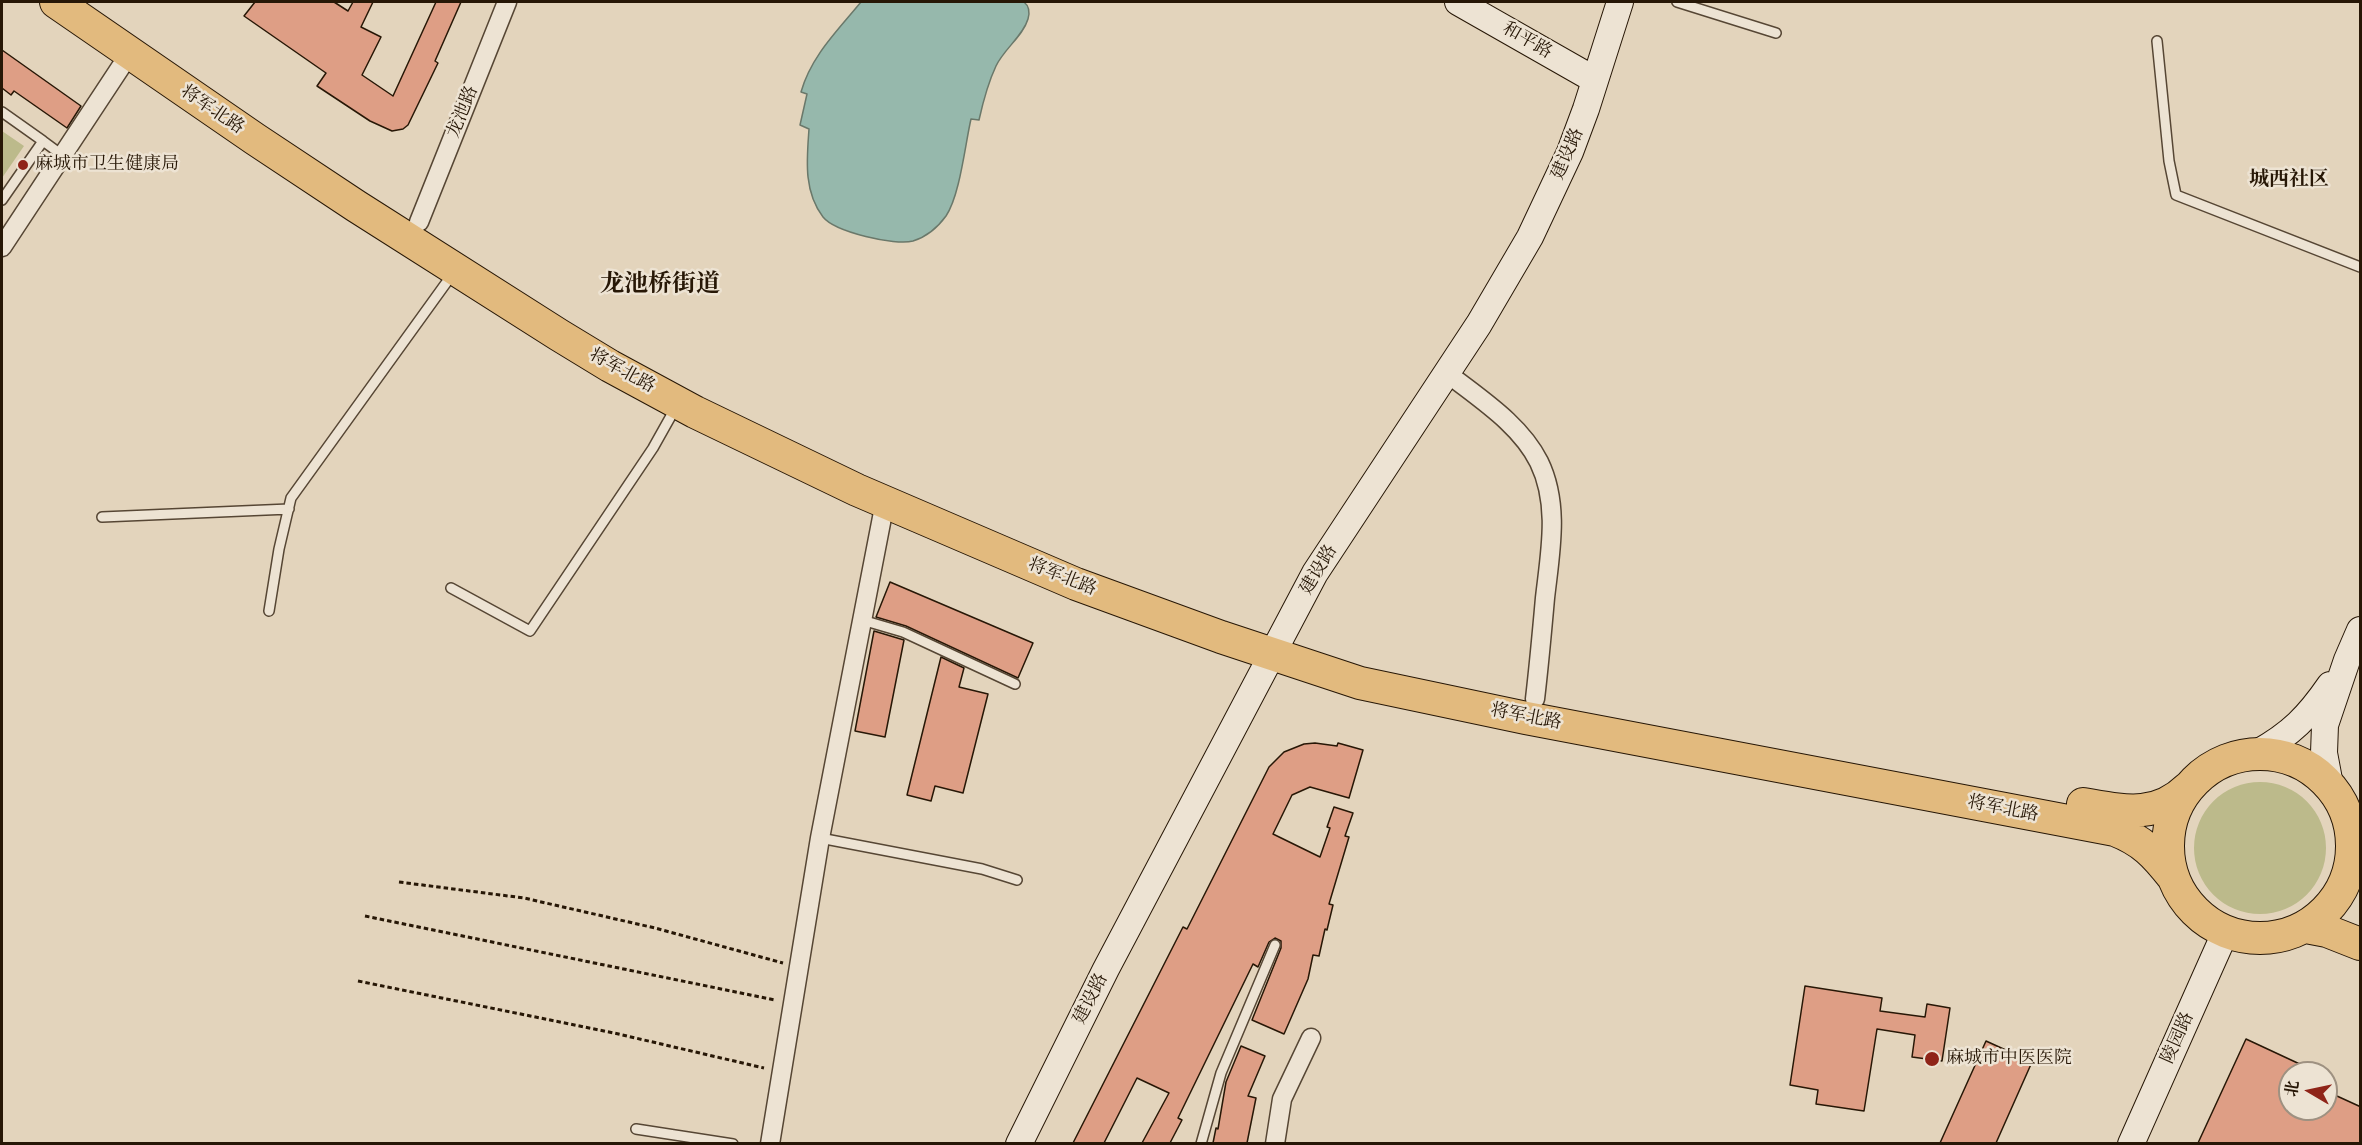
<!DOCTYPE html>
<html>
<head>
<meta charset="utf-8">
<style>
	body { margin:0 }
	#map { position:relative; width:2362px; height:1145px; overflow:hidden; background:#e3d4bc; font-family:"IM FELL Great Primer","Noto Serif SC",serif }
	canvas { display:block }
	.frame { position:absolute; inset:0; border:3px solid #271706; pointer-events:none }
	.north { position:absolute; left:2278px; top:1061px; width:60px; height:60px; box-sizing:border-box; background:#ede3d3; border:2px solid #9e9181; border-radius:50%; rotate:279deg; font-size:16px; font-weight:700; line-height:24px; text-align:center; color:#271706 }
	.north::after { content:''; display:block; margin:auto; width:21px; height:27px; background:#8f2418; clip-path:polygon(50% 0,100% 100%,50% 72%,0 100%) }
</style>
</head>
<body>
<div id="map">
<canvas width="2362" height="1145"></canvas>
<div class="frame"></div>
<div class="north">北</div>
</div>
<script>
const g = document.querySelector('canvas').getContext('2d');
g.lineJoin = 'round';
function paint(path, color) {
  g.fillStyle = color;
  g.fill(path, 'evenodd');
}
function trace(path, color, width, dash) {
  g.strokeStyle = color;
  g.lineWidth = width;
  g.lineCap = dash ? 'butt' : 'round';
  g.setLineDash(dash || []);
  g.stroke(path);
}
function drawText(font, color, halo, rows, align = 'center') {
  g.font = font + ' "IM FELL Great Primer","Noto Serif SC",serif';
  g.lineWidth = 5;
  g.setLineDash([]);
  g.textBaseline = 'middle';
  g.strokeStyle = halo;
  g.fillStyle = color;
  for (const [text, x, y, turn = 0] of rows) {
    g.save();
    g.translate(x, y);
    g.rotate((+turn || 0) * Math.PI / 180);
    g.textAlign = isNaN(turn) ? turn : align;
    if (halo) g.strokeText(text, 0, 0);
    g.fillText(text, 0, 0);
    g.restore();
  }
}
paint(new Path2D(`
	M2,131l22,15 -22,32z
	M2194 848a66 66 0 1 1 132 0a66 66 0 1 1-132 0Z`), '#bcba8b');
const water = new Path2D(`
	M861,2h163c5,4 6,10 4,17 -5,17 -24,30 -32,47 -8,17 -13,36 -17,54l-8,-1c-6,26 -11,76 -25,97 -8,11 -20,21 -33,25 -18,5 -78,-9 -90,-24 -20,-26 -16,-59 -14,-88l-9,-4 7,-31 -6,-2c10,-36 37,-62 60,-90z`);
paint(water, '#96b8ac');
trace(water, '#6a786a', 1.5);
const building = new Path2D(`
	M255,2h79l14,9 5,-9h20l-12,25 20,10 -19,38 31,21 43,-94h25l-26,59 3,2 -30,62 -5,4 -11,2 -22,-10 -53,-35 9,-13 -82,-57z
	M2,50l79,56 -14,22 -53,-37 -3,4 -9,-7z
	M890,582l143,61 -15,35 -112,-52 -30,-9z
	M874,631l30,9 -19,97 -30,-6z
	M941,657l23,11 -5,19 29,7 -25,99 -28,-7 -4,15 -24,-6z
	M1315,743l22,3 1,-3 25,7 -14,48 -39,-11 -18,8 -19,39 47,23 10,-29 -3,-1 7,-20 19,6 -8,23 4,1 -20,67 4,1 -6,25 -2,-1 -6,27 -6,-1 -5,24 -24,55 -32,-14 29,-72v-7l-6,-3 -6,4 -11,25 -5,-3 -75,154 4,2 -12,23h-28l27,-50 -32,-15 -33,65h-31l110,-216 4,2 82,-162 15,-15 20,-8z
	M1805,986l77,12 -2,13 45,6 2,-13 23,4 -8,53 -30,-4 3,-22 -38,-6 -13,82 -48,-7 2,-14 -28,-5z
	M2246,1039l73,34h-29v36h36v-18l35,16v36h-163z
	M1986,1041l46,21 -36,81h-56z
	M1241,1046l24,10 -17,40 8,2 -9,45h-34l3,-15 2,1 8,-47z`);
paint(building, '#de9e85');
trace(building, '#271706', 1.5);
const lane = new Path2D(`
	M1677,2l99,31
	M2157,41l12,120 7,34 184,72
	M2,112l41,29 -41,59
	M43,141l19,14
	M102,517l187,-8
	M451,588l79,43 123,-183 23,-41
	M269,611l10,-62 12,-51 163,-226
	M862,620l41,12 112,52
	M820,838l162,31 35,11
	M636,1129l97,15
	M1201,1144l20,-71 54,-128`);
const street = new Path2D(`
	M419,222l88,-220
	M2,247l128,-194
	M1447,373c33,26 73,51 92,89 21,43 11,91 6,136 -3,34 -6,67 -10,101
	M770,1144l50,-306 65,-336
	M1275,1144l7,-45 29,-61`);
const secondary = new Path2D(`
	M1458,2l137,78
	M2257,753c34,-19 51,-36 73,-68
	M2330,785l-6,-32 1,-28 22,-65 13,-30
	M1019,1144l87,-175 209,-396 164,-249 51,-87 40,-85 16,-43 34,-107
	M2131,1144l94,-211`);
const highway = new Path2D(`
	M56,2l199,137 101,67 203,129 51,31 85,46 162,78 219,94 145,53 139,46 166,35 589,112c28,11 40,24 58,47
	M2168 846a92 92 0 1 1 184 0a92 92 0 1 1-184 0Z
	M2083,804c41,7 73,15 105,-16
	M2306,927l21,4 33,13`);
trace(lane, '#564634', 12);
trace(street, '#564634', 21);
trace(secondary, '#271706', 28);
trace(highway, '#271706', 34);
trace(new Path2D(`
	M399,882l125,16 131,30 128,35
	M365,916l410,84
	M358,981l256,52 150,35`), '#271706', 3, [4.5, 3]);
trace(lane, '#ede3d3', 9);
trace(street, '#ede3d3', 18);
trace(secondary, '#ede3d3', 26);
trace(highway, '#e2ba7e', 32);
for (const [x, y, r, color] of [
	[23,165,6,"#8f2418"],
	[1932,1059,8,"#8f2418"]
]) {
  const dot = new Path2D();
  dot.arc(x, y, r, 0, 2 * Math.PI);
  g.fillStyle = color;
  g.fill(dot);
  trace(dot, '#ede3d3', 2);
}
drawText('18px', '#271706', '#ede3d3', [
	["和平路",1527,41,30],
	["将军北路",212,110,34],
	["龙池路",463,112,-68],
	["建设路",1568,154,-67],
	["将军北路",622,371,29],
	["建设路",1319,570,-59],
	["将军北路",1062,577,22],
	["将军北路",1526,717,11],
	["将军北路",2003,809,11],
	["建设路",1091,999,-63],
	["陵园路",2178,1038,-66]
]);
drawText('18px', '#271706', '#ede3d3', [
	["麻城市卫生健康局",35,165],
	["麻城市中医医院",1946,1059]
], 'left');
drawText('bold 20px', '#271706', '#ede3d3', [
	["城西社区",2289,180]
]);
drawText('bold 24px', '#271706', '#ede3d3', [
	["龙池桥街道",660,285]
]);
</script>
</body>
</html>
